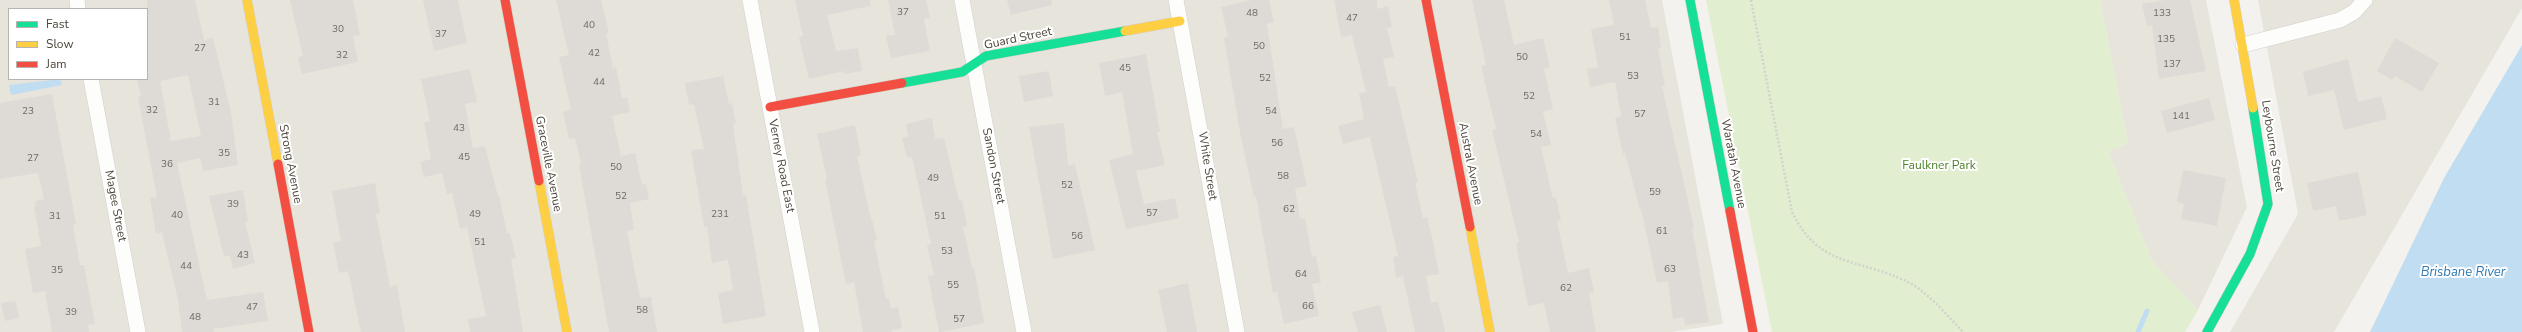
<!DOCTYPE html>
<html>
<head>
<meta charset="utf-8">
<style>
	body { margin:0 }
	#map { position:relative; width:2522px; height:332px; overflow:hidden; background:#f4f2ee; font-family:"Nunito Sans",sans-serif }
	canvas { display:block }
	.legend { position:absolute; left:8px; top:8px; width:140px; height:72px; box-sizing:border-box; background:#fff; border:1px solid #b7b4b0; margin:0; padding:5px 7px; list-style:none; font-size:12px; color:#4b4439 }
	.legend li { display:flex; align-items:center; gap:8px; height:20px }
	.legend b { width:20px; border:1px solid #b7b4b0 }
</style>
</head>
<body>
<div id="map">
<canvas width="2522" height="332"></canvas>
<ul class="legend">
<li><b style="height:5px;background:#16e098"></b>Fast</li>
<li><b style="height:5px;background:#ffcf43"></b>Slow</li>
<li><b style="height:5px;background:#f24e42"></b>Jam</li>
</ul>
</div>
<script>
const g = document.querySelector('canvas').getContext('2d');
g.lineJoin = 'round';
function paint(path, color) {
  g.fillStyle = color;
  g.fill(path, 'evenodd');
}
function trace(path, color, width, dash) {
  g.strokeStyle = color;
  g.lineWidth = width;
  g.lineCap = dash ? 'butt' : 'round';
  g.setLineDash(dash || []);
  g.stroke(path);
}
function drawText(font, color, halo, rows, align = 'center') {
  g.font = font + ' "Nunito Sans",sans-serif';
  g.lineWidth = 4;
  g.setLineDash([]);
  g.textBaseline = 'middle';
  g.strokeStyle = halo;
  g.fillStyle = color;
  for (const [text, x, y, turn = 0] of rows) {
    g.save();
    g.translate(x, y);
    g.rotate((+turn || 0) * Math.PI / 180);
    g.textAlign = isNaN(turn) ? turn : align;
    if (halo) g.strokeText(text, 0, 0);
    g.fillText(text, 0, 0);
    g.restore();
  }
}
paint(new Path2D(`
	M0,0h1662l61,324 -52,8h-1671zM9,9h138v70h-138z
	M2100,0h106l41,207 -49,103 -46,-49 -44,-110 20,-8z
	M2258,0h264v8l-188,324h-104l68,-118z`), '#e7e4dc');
paint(new Path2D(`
	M1706,0h394l28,143 -20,8 44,110 46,49 -13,22h-413z`), '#e1eecf');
paint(new Path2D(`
	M2522,45v287h-152l74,-154z
	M60,79l2,6 -51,10 -2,-10z`), '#c0ddf1');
trace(new Path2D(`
	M2138,332l9,-21`), '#c0ddf1', 5);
paint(new Path2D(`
	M147,0h48l9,40 9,-2 18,75 7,52 -35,6 -3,-13 -23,5 29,133 2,4 55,-8 5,29 -55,8 1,3h-32l-4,-32 -16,-68 -6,2 -6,-36 7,-1 -19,-100 3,-1 -4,-17h10zM188,75l13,61 -30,5 -11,-60z
	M290,0h63l7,35 -7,1 5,26 -56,12 -4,-17 5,-1z
	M423,0h35l9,43 -33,8z
	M556,0h45l8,33 -3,1 7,34 3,-1 6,31 5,-1 3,15 -18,4 9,40 14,-3 7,32 4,-1 3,15 -19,4 4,27 -7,1 13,67 11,-1 6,35h-48l-30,-167 2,-1 -6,-26 -6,1 -6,-27 8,-2 -12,-53 10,-2z
	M795,0h75v6l-43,9 9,36 22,-3 4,23 -18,3v-3l-35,8 -10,-42 4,-1z
	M888,0h38l4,18 -6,1 6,32 -39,7 -5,-22 9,-1z
	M1007,0h44l1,5 -41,10z
	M1252,0h17l5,22 -7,2 16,105 11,-2 13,59 -12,2 5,31 5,-1 7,39 4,-1 5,26 -9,2 7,32 -35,8 -7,-32 -4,1 -17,-97 -2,1 -13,-59 -17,-101h4l-7,-30z
	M1334,0h43v9l11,-3 4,21 -5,1 7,29 -11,2 6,28 6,-1 23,96 -3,1 8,35 4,-1 5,20 7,37 -13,2 5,27 7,-2 7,31h-30l-12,-56 -7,2 -3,-21 5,-1 -28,-119 -27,7 -5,-18 26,-7 -5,-26 7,-1 -14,-57 -11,2z
	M1472,0h32l10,45 29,-7 7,29 -6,2 9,40 -10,3 8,33 -10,2 12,51 3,-1 5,23 -4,1 11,52 21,-5 5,24 -5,1 7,39h-46l-6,-29 -16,3 -12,-63 3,-1 -27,-112 4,-1 -15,-63 5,-1z
	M1609,0h36l6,28 7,-1 3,21h-3l7,38h-3l32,142 -2,1 17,93 -24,3 -1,-8 -11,2 -5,-38 -11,2 -16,-74 -1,1 -15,-57 -2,1 -8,-36 6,-2 -6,-34 -25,5 -3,-18 11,-2 -7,-38 23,-4z
	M2165,0h25l16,71 -47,8 -7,-54 -5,1 -5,-22z
	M2395,38l44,25 -17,29 -27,-16 -3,4 -15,-9z
	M1146,54l14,78h-3l8,33 -29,6 8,33 31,-6 4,20 -53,11 -17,-69 24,-6 -11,-62 -17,4 -6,-33z
	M2348,59l10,43 23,-6 6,23 -43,11 -10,-40 -26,6 -5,-24z
	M470,69l7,33 -12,2 8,44 12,-2 13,50 1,-1 8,38h3l6,25 -5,1 12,73h-53l-2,-13 18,-3 -19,-89 -7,2 -8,-37 -5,2 -5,-21 -18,4 -4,-15 11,-3 -7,-37 6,-1 -9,-42z
	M1049,71l4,25 -29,6 -5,-26z
	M723,76l6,28 3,-1 4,20 -3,1 10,71h3l20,121 -43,8 -5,-31 15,-3 -5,-30 -16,3 -5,-36h-3l-13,-77 13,-1 -10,-45 -5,1 -4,-22z
	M52,94l24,130 -3,1 7,40h4l11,59 -7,1 1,7h-37l-7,-41 -12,2 -8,-44 16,-3 -7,-40h2l-1,-5 9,-2 -6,-26 -38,6v-76z
	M2209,98l6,22 -48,13 -6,-22z
	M932,118l3,21 9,-1 15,63 3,-1 5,26 -4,1 9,41 2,-1 10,56 -43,9h-2l-11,-56 6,-1 -7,-30 4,-1 -19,-87 -5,1 -5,-20 6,-2 -2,-12z
	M1064,123l4,42 7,-1 20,86 -42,9 -24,-132z
	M855,125l6,30 -4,1 14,64 1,-1 5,21 -3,1 12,58 3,-1 2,11 7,-2 4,21 -10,2v2h-29l-9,-50 -8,2 -21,-105h2l-10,-45z
	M2183,170l43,8 -9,48 -36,-7 3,-15 -7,-2z
	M2358,172l9,43 -28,6 -3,-15 -23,5 -6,-28z
	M375,183l5,30 -4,1 14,73 7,-2 8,47h-44l-13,-61 -9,2 -6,-31 8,-1 -9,-50z
	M243,190l5,31h-3l10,42 -22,6 -3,-14 -6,2 -15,-61z
	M1188,283l9,49h-30l-9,-42z
	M16,301l3,17 -14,3 -4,-18z
	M1380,305l7,27h-29l-6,-20z`), '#dedbd6');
const street = new Path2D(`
	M77,0l1,9
	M750,0l62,332
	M962,0l62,332
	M1176,0l61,332
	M2243,45l97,-25 14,-8 11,-12
	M91,79l47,253`);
const fast = new Path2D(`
	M1690,0l40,211
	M902,83l60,-11 24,-16 139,-25
	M2207,332l43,-78 18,-50 -15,-96`);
const slow = new Path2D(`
	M247,0l31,164
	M2234,0l19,108
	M1125,31l55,-10
	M539,181l28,151
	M1470,227l20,105`);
const jam = new Path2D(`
	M505,0l34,181
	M1426,0l44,227
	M770,107l132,-24
	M278,164l31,168
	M1730,211l23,121`);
trace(street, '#d2d0cb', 16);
trace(fast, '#d3cfc5', 10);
trace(slow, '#d3cfc5', 10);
trace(jam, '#d3cfc5', 10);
trace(new Path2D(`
	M1751,0l41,212c27,56 66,46 114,69 22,11 40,33 57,51`), '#d3d2cc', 2.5, [2, 2]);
trace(street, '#fdfdfc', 15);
trace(fast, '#16e098', 9);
trace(slow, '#ffcf43', 9);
trace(jam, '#f24e42', 9);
drawText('10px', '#706a61', null, [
	["37",903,13],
	["48",1252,14],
	["133",2162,14],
	["47",1352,19],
	["40",589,26],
	["30",338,30],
	["37",441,35],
	["51",1625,38],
	["135",2166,40],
	["50",1259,47],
	["27",200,49],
	["42",594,54],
	["32",342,56],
	["50",1522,58],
	["137",2172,65],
	["45",1125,69],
	["53",1633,77],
	["52",1265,79],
	["44",599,83],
	["52",1529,97],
	["31",214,103],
	["32",152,111],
	["23",28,112],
	["54",1271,112],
	["57",1640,115],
	["141",2181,117],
	["43",459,129],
	["54",1536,135],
	["56",1277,144],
	["35",224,154],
	["45",464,158],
	["27",33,159],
	["36",167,165],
	["50",616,168],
	["58",1283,177],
	["49",933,179],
	["52",1067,186],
	["59",1655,193],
	["52",621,197],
	["39",233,205],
	["62",1289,210],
	["57",1152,214],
	["49",475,215],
	["231",720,215],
	["40",177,216],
	["31",55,217],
	["51",940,217],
	["61",1662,232],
	["56",1077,237],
	["51",480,243],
	["53",947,252],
	["43",243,256],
	["44",186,267],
	["63",1670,270],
	["35",57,271],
	["64",1301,275],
	["55",953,286],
	["62",1566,289],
	["66",1308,307],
	["47",252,308],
	["58",642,311],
	["39",71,313],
	["48",195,318],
	["57",959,320]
]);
drawText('12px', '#4b4439', '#fff', [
	["Guard Street",1018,39,-12],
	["Leybourne Street",2272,146,81],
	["Strong Avenue",290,164,79],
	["Graceville Avenue",548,164,79],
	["Austral Avenue",1470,164,79],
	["Waratah Avenue",1733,164,79],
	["Verney Road East",781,166,79],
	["Sandon Street",993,166,79],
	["White Street",1207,166,81],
	["Magee Street",115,206,79]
]);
drawText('12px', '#4a7f2a', '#fff', [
	["Faulkner Park",1939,166]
]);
drawText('italic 13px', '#2e7ab2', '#fff', [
	["Brisbane River",2463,273]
]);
</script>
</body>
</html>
